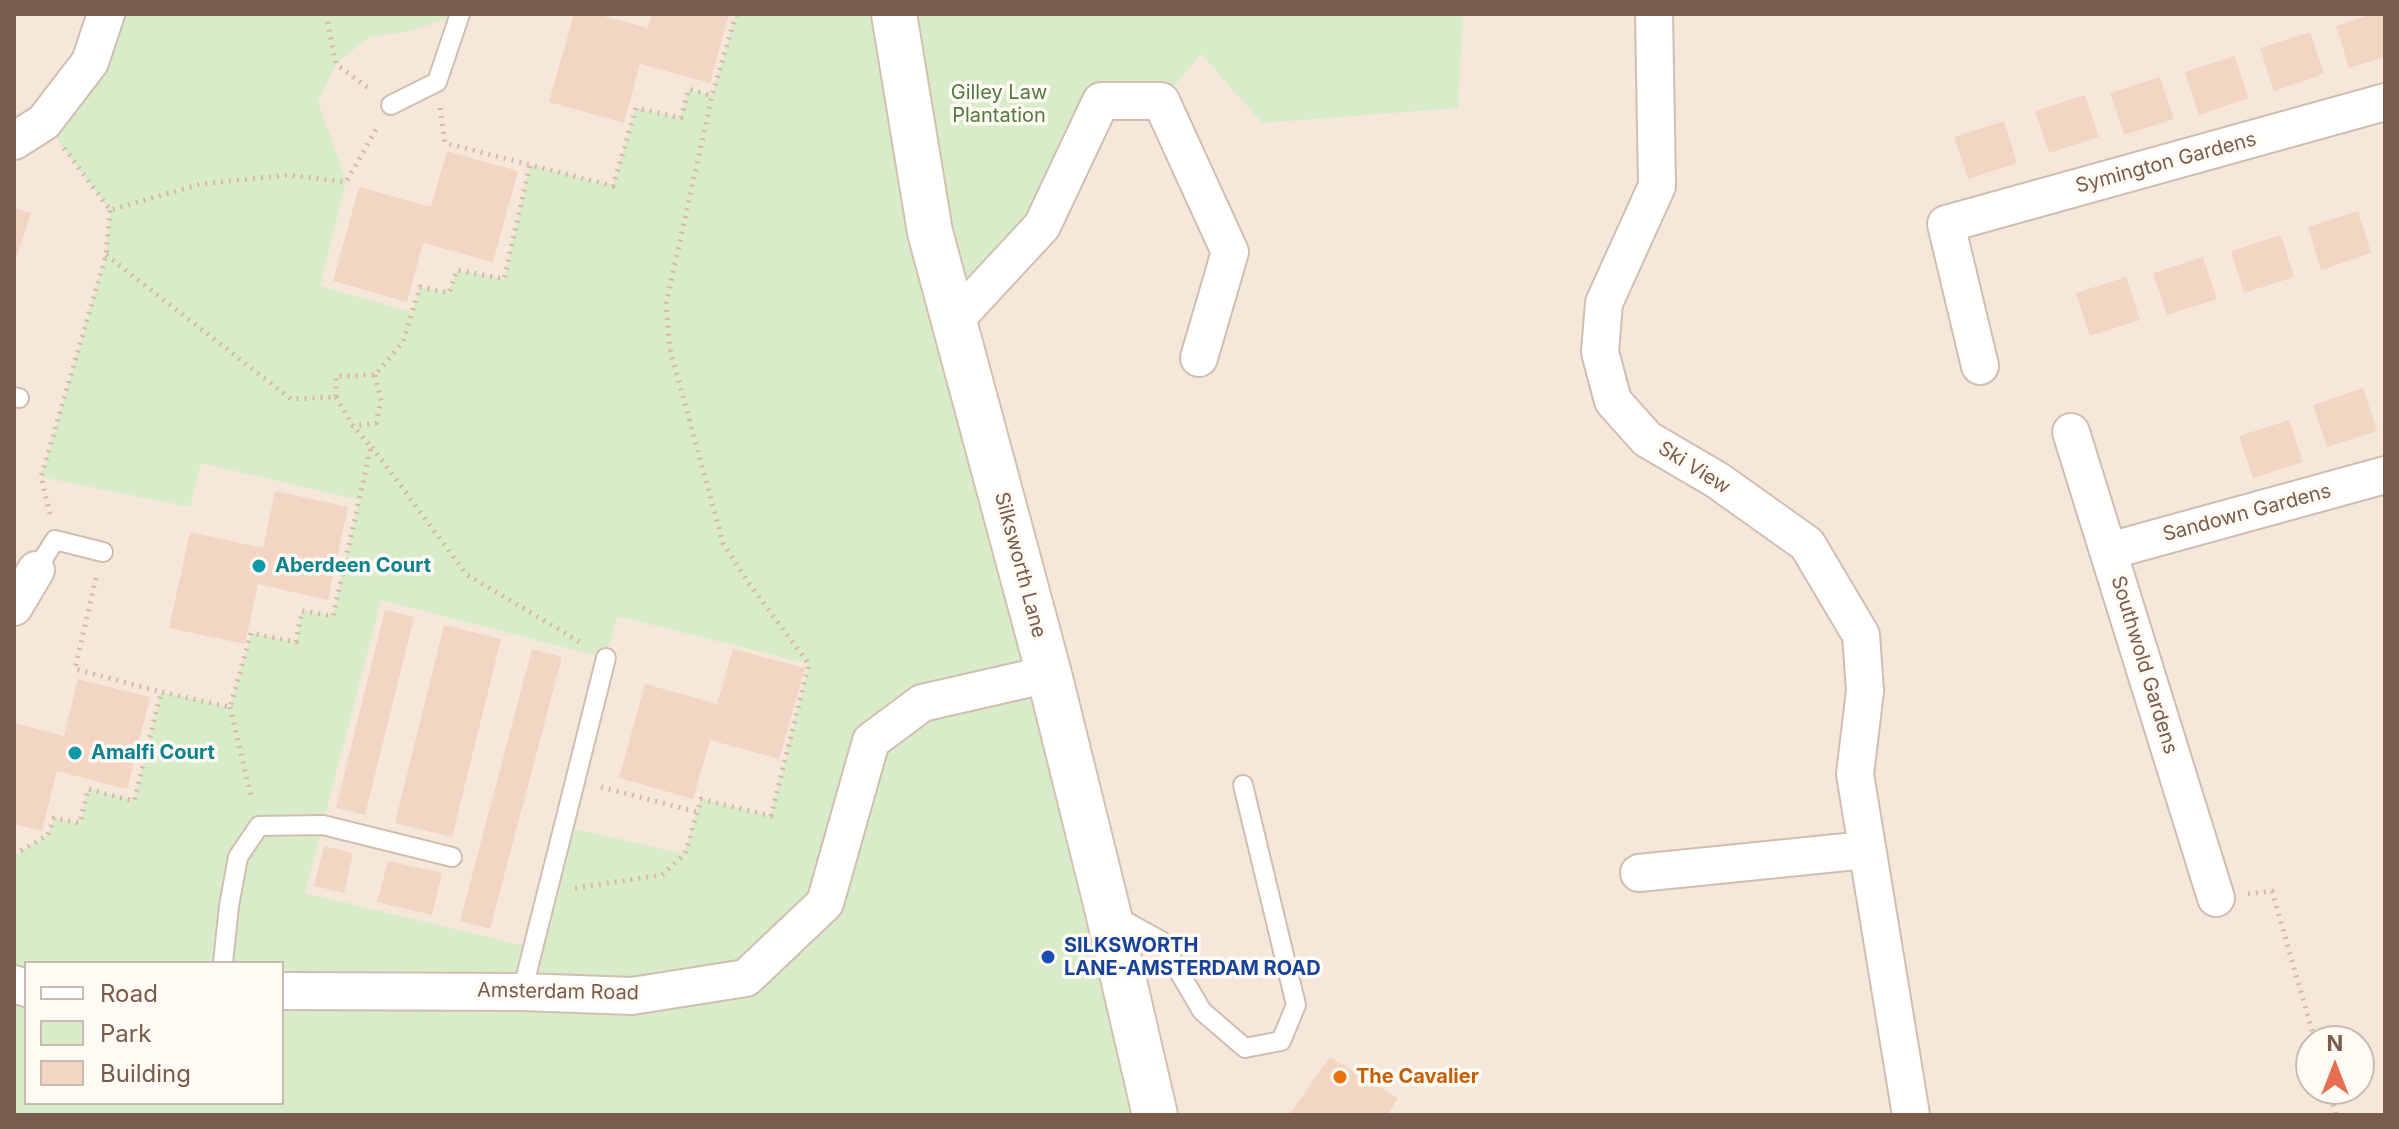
<!DOCTYPE html>
<html>
<head>
<meta charset="utf-8">
<style>
	body { margin:0 }
	#map { position:relative; width:2399px; height:1129px; overflow:hidden; background:#fdf6ec; font-family:Inter,sans-serif }
	canvas { display:block }
	.frame { position:absolute; inset:0; border:16px solid #7a5c4d; pointer-events:none }
	.legend { position:absolute; left:24px; top:961px; width:260px; height:144px; box-sizing:border-box; background:#fffaf3; border:2px solid #cabbb1; margin:0; padding:10px 14px; list-style:none; font-size:24px; color:#7a5c4d }
	.legend li { display:flex; align-items:center; gap:16px; height:40px }
	.legend b { width:40px; border:2px solid #cabbb1 }
	.north { position:absolute; left:2295px; top:1025px; width:80px; height:80px; box-sizing:border-box; background:#fffaf3; border:2px solid #cabbb1; border-radius:50%; rotate:0deg; font-size:22px; font-weight:700; line-height:32px; text-align:center; color:#7a5c4d }
	.north::after { content:''; display:block; margin:auto; width:28px; height:36px; background:#e76f51; clip-path:polygon(50% 0,100% 100%,50% 72%,0 100%) }
</style>
</head>
<body>
<div id="map">
<canvas width="2399" height="1129"></canvas>
<div class="frame"></div>
<ul class="legend">
<li><b style="height:10px;background:#fff"></b>Road</li>
<li><b style="height:22px;background:#d8ecc9"></b>Park</li>
<li><b style="height:22px;background:#f3d5c3"></b>Building</li>
</ul>
<div class="north">N</div>
</div>
<script>
const g = document.querySelector('canvas').getContext('2d');
g.lineJoin = 'round';
function paint(path, color) {
  g.fillStyle = color;
  g.fill(path, 'evenodd');
}
function trace(path, color, width, dash) {
  g.strokeStyle = color;
  g.lineWidth = width;
  g.lineCap = dash ? 'butt' : 'round';
  g.setLineDash(dash || []);
  g.stroke(path);
}
function drawText(font, color, halo, rows, align = 'center') {
  g.font = font + ' Inter,sans-serif';
  g.lineWidth = 7;
  g.setLineDash([]);
  g.textBaseline = 'middle';
  g.strokeStyle = halo;
  g.fillStyle = color;
  for (const [text, x, y, turn = 0] of rows) {
    g.save();
    g.translate(x, y);
    g.rotate((+turn || 0) * Math.PI / 180);
    g.textAlign = isNaN(turn) ? turn : align;
    if (halo) g.strokeText(text, 0, 0);
    g.fillText(text, 0, 0);
    g.restore();
  }
}
paint(new Path2D(`
	M14,14h729l128,727 -125,237 -464,-15h-256l-12,31z
	M894,14h1491v1101h-1232zM2311,1041h48v48h-48z`), '#f5e8da');
paint(new Path2D(`
	M106,14h354l-51,17 -40,6 -33,27 -18,37 28,81 -26,104 92,26 8,-25 29,6 8,-23 47,9 26,-114 83,21 23,-78 44,10 9,-29 23,6 24,-81h727l-5,94 -196,15 -61,-69 -40,47h-60l-59,125 -89,96 202,793h-1141v-121l12,-1v110h256v-140h-256v25l-12,-4v-129l34,-20 6,-17 26,5 8,-34 46,11 27,-108 69,15 21,-74 45,9 6,-31 31,4 26,-115 -158,-37 -11,44 -149,-30 65,-222 4,-45 -66,-88zM381,600l225,58 11,-42 192,48 -38,152 -70,-17 -17,55 -121,-28 -30,122 -228,-55z`), '#d8ecc9');
paint(new Path2D(`
	M574,14h22l52,14 4,-14h77l-19,69 -70,-19 -16,59 -75,-21z
	M2372,14h13v43l-36,11 -13,-42z
	M2310,32l14,42 -50,17 -14,-43z
	M2235,56l13,42 -49,17 -14,-43z
	M2160,77l14,42 -50,16 -14,-42z
	M2085,95l14,42 -50,16 -14,-42z
	M2004,121l13,42 -49,16 -14,-42z
	M447,151l71,20 -25,91 -70,-19 -16,59 -74,-21 26,-94 72,20z
	M14,208l17,5 -16,49h-1z
	M2358,211l13,42 -50,17 -13,-43z
	M2281,235l13,42 -50,16 -13,-42z
	M2203,257l14,42 -50,16 -14,-42z
	M2126,277l14,43 -50,16 -14,-43z
	M2363,388l14,43 -50,16 -14,-42z
	M2289,420l14,42 -50,16 -14,-42z
	M275,491l73,16 -20,93 -70,-16 -13,60 -76,-16 21,-96 73,16z
	M385,610l29,7 -49,198 -29,-7z
	M444,625l57,14 -49,198 -57,-14z
	M532,649l30,8 -72,272 -30,-8z
	M733,649l72,19 -26,91 -69,-19 -17,59 -74,-21 26,-94 72,20z
	M78,679l72,18 -23,92 -70,-18 -15,60 -28,-7v-101l50,13z
	M324,846l29,7 -9,40 -30,-7z
	M388,861l54,12 -10,42 -55,-13z
	M1330,1057l68,41 -11,17h-98z`), '#f3d5c3');
const lane = new Path2D(`
	M391,105l46,-23 23,-68
	M14,397l5,1
	M36,570l19,-30 48,12
	M1114,915l47,26 41,70 43,37 36,-7 15,-36 -53,-220
	M223,963l6,-57 9,-49 21,-31 64,-1 129,32
	M522,992l84,-334`);
const street = new Path2D(`
	M1654,14l3,172 -53,117 -4,49 13,49 34,38 70,41 90,64 54,91 4,56 -10,83 56,341
	M14,141l30,-19 46,-60 16,-48
	M953,322l89,-96 59,-125h60l69,151 -31,106
	M1980,366l-34,-142 439,-122
	M2071,432l145,466
	M2109,551l276,-76
	M14,607l22,-37
	M1639,873l227,-23
	M14,984l12,4
	M282,991l240,1 110,4 114,-18 79,-75 46,-162 51,-38 127,-29`);
const secondary = new Path2D(`
	M894,14l36,218 119,442 59,238 47,203`);
trace(lane, '#d1beb0', 22);
trace(street, '#d1beb0', 40);
trace(secondary, '#d6c0b0', 48);
trace(new Path2D(`
	M326,14l10,50 35,26
	M440,108l5,35 85,22
	M64,148l46,62 91,-26 87,-9 58,7 32,-56
	M106,255l185,144 45,-2v-21l39,-1 28,-33 17,-55 29,6 8,-23 47,9 26,-114 83,21 23,-78 45,10 8,-29 23,7
	M336,397l17,29 23,-3 5,-22 -6,-26
	M372,447l94,127 117,70
	M50,514l-9,-37 65,-222 4,-45
	M96,578l-21,91 86,23
	M230,707l22,93
	M601,787l96,25
	M14,855l34,-20 6,-17 26,5 8,-34 46,12 27,-109 69,15 21,-74 45,9 6,-31 31,5 38,-169 -18,-21
	M575,888l87,-13 23,-21 16,-55 70,17 38,-152 -61,-82 -25,-39 -53,-194 -4,-45 46,-208 24,-82
	M2248,894l24,-3 43,150
	M2329,1089l7,26`), '#d9b8a5', 5, [2, 6]);
trace(lane, '#fff', 18);
trace(street, '#fff', 36);
trace(secondary, '#fff', 44);
for (const [x, y, r, color] of [
	[259,566,8,"#0f9aa8"],
	[75,753,8,"#0f9aa8"],
	[1048,957,8,"#1a4fb4"],
	[1340,1077,8,"#e8710a"]
]) {
  const dot = new Path2D();
  dot.arc(x, y, r, 0, 2 * Math.PI);
  g.fillStyle = color;
  g.fill(dot);
  trace(dot, '#fffaf3', 3);
}
drawText('20px', '#537a41', '#fffaf3', [
	["Gilley Law",999,93],
	["Plantation",999,116]
]);
drawText('20px', '#7a5c4d', '#fffaf3', [
	["Symington Gardens",2166,163,-15],
	["Ski View",1694,468,32],
	["Sandown Gardens",2247,513,-15],
	["Silksworth Lane",1020,565,75],
	["Southwold Gardens",2144,665,73],
	["Amsterdam Road",558,992,1]
]);
drawText('bold 20px', '#0d838f', '#fffaf3', [
	["Aberdeen Court",275,566],
	["Amalfi Court",91,753]
], 'left');
drawText('bold 20px', '#164399', '#fffaf3', [
	["SILKSWORTH",1064,946],
	["LANE-AMSTERDAM ROAD",1064,969]
], 'left');
drawText('bold 20px', '#c56008', '#fffaf3', [
	["The Cavalier",1356,1077]
], 'left');
</script>
</body>
</html>
